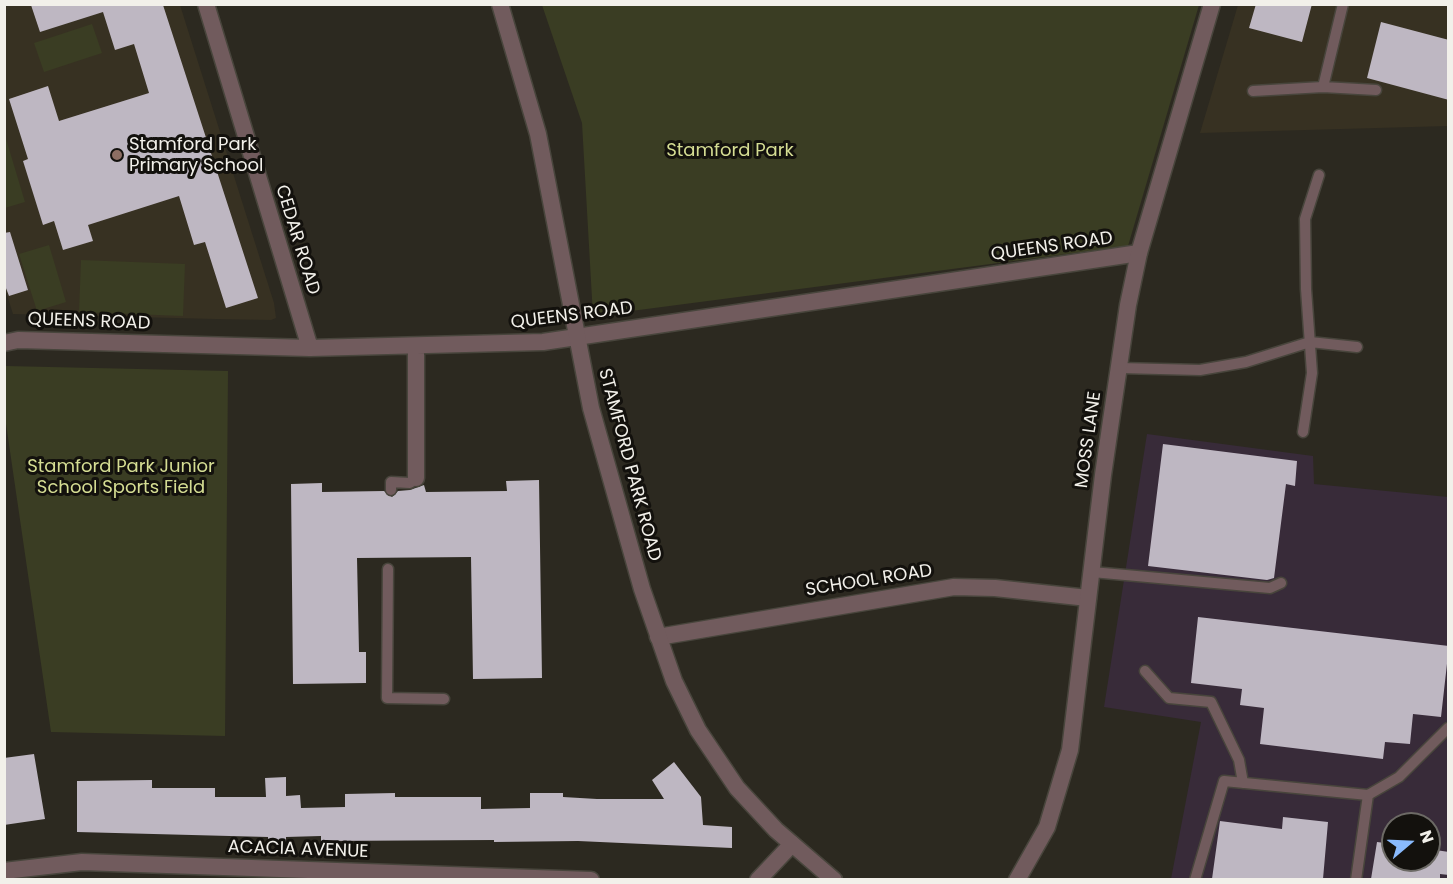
<!DOCTYPE html>
<html>
<head>
<meta charset="utf-8">
<style>
	body { margin:0 }
	#map { position:relative; width:1453px; height:884px; overflow:hidden; background:#2c2920; font-family:Poppins,sans-serif }
	canvas { display:block }
	.frame { position:absolute; inset:0; border:6px solid #f2f0ea; pointer-events:none }
	.north { position:absolute; left:1381px; top:812px; width:60px; height:60px; box-sizing:border-box; background:#13110d; border:2px solid #6c6a65; border-radius:50%; rotate:71deg; font-size:16px; font-weight:700; line-height:24px; text-align:center; color:#f2f0ea }
	.north::after { content:''; display:block; margin:auto; width:21px; height:27px; background:#89bafc; clip-path:polygon(50% 0,100% 100%,50% 72%,0 100%) }
</style>
</head>
<body>
<div id="map">
<canvas width="1453" height="884"></canvas>
<div class="frame"></div>
<div class="north">N</div>
</div>
<script>
const g = document.querySelector('canvas').getContext('2d');
g.lineJoin = 'round';
function paint(path, color) {
  g.fillStyle = color;
  g.fill(path, 'evenodd');
}
function trace(path, color, width, dash) {
  g.strokeStyle = color;
  g.lineWidth = width;
  g.lineCap = dash ? 'butt' : 'round';
  g.setLineDash(dash || []);
  g.stroke(path);
}
function drawText(font, color, halo, rows, align = 'center') {
  g.font = font + ' Poppins,sans-serif';
  g.lineWidth = 6;
  g.setLineDash([]);
  g.textBaseline = 'middle';
  g.strokeStyle = halo;
  g.fillStyle = color;
  for (const [text, x, y, turn = 0] of rows) {
    g.save();
    g.translate(x, y);
    g.rotate((+turn || 0) * Math.PI / 180);
    g.textAlign = isNaN(turn) ? turn : align;
    if (halo) g.strokeText(text, 0, 0);
    g.fillText(text, 0, 0);
    g.restore();
  }
}
paint(new Path2D(`
	M4,5h176l94,298 2,15 -5,2 -56,-1 -202,-5 -9,-28z
	M1238,5h210v121l-248,7z`), '#373122');
paint(new Path2D(`
	M1147,434l166,22 1,28 134,13v382h-277l30,-157 -97,-15zM1393,824h36v36h-36z`), '#382b39');
paint(new Path2D(`
	M542,5v-1l657,1 -71,241 -535,70 -11,-193z
	M92,24l10,29 -58,19 -10,-29z
	M4,132l21,70 -20,6h-1z
	M49,245l17,57 -29,9 -18,-57z
	M81,260l104,4 -2,52 -104,-4z
	M5,366l223,5 -3,365 -174,-4 -46,-315z`), '#3a3d23');
paint(new Path2D(`
	M1256,4h56l-10,38 -53,-14z
	M31,5h132l95,293 -32,10 -21,-66 -11,3 -15,-49 -91,29 5,16 -30,9 -9,-29 -11,4 -20,-64 5,-2 -19,-60 39,-13 11,35 90,-28 -15,-49 -19,6 -12,-38 -63,20z
	M1381,22l68,18v60l-82,-22z
	M10,232l18,58 -19,6 -5,-13v-50z
	M1163,444l134,17 -2,25 -9,-2 -12,94 -7,2 -119,-14z
	M539,480l3,198 -69,1 -2,-122 -114,1 2,94h7v31l-73,1 -2,-200 31,-1v9l62,-1 8,6 6,-6 12,-1 14,-5 2,7 81,-1 -1,-10z
	M1198,617l251,29 -8,71 -28,-3 -3,30 -25,-2 -2,17 -123,-15 4,-36 -24,-3 2,-16 -51,-6z
	M34,754l11,65 -41,6v-67z
	M674,762l27,35 2,28 29,2v21l-154,-7 -84,1v-2l-173,1v-5l-35,1v5l-18,1v-6l-191,-5v-51l75,-1v8h63v9h51l-1,-19 21,-1v19l14,-1 1,13 44,-1v-13l50,-1v4h86v12l49,-1v-15h33v4l34,2h67l-12,-19z
	M1283,817l45,5 -5,57h-111l8,-58 62,8z
	M1377,842l16,2v16h36v-11l20,3v23l-9,-1v5h-69z`), '#beb7c2');
const service = new Path2D(`
	M1323,87l20,-83
	M1253,91l70,-4 53,3
	M1120,368l80,2 46,-8 64,-20 47,5
	M1303,432l9,-59 -6,-84 -1,-70 14,-44
	M391,490v-8l19,1 6,-5
	M388,569l-1,129 57,1
	M1092,572l178,16 11,-5
	M1145,671l24,27 42,4 28,58 4,23
	M1368,795l31,-18 49,-49
	M1195,880l29,-99 144,14 -12,85`);
const minor = new Path2D(`
	M206,4l104,344
	M4,343l14,-3 292,8 233,-6 596,-89
	M416,347v131
	M658,637l296,-50 41,1 93,10
	M4,871l78,-9 509,18
	M758,880l34,-36`);
const tertiary = new Path2D(`
	M500,4l38,130 53,274 51,181 32,92 24,49 39,58 39,42 58,50
	M1017,880l30,-53 23,-77 33,-275 25,-170 11,-52 73,-249`);
trace(service, '#48453c', 13);
trace(minor, '#48453c', 19);
trace(tertiary, '#48453c', 19);
trace(service, '#715b5d', 10);
trace(minor, '#715b5d', 16);
trace(tertiary, '#715b5d', 16);
for (const [x, y, r, color] of [
	[117,155,6,"#8d6e63"]
]) {
  const dot = new Path2D();
  dot.arc(x, y, r, 0, 2 * Math.PI);
  g.fillStyle = color;
  g.fill(dot);
  trace(dot, '#13110d', 2);
}
drawText('18px', '#f2f0ea', '#13110d', [
	["Stamford Park",129,145],
	["Primary School",129,166]
], 'left');
drawText('18px', '#d5dd93', '#13110d', [
	["Stamford Park",730,151],
	["Stamford Park Junior",121,467],
	["School Sports Field",121,488]
]);
drawText('18px', '#f2f0ea', '#13110d', [
	["CEDAR ROAD",297,240,73],
	["QUEENS ROAD",1052,247,-8],
	["QUEENS ROAD",572,316,-7],
	["QUEENS ROAD",89,322,2],
	["MOSS LANE",1089,440,-82],
	["STAMFORD PARK ROAD",629,465,75],
	["SCHOOL ROAD",869,581,-9],
	["ACACIA AVENUE",298,850,2]
]);
</script>
</body>
</html>
